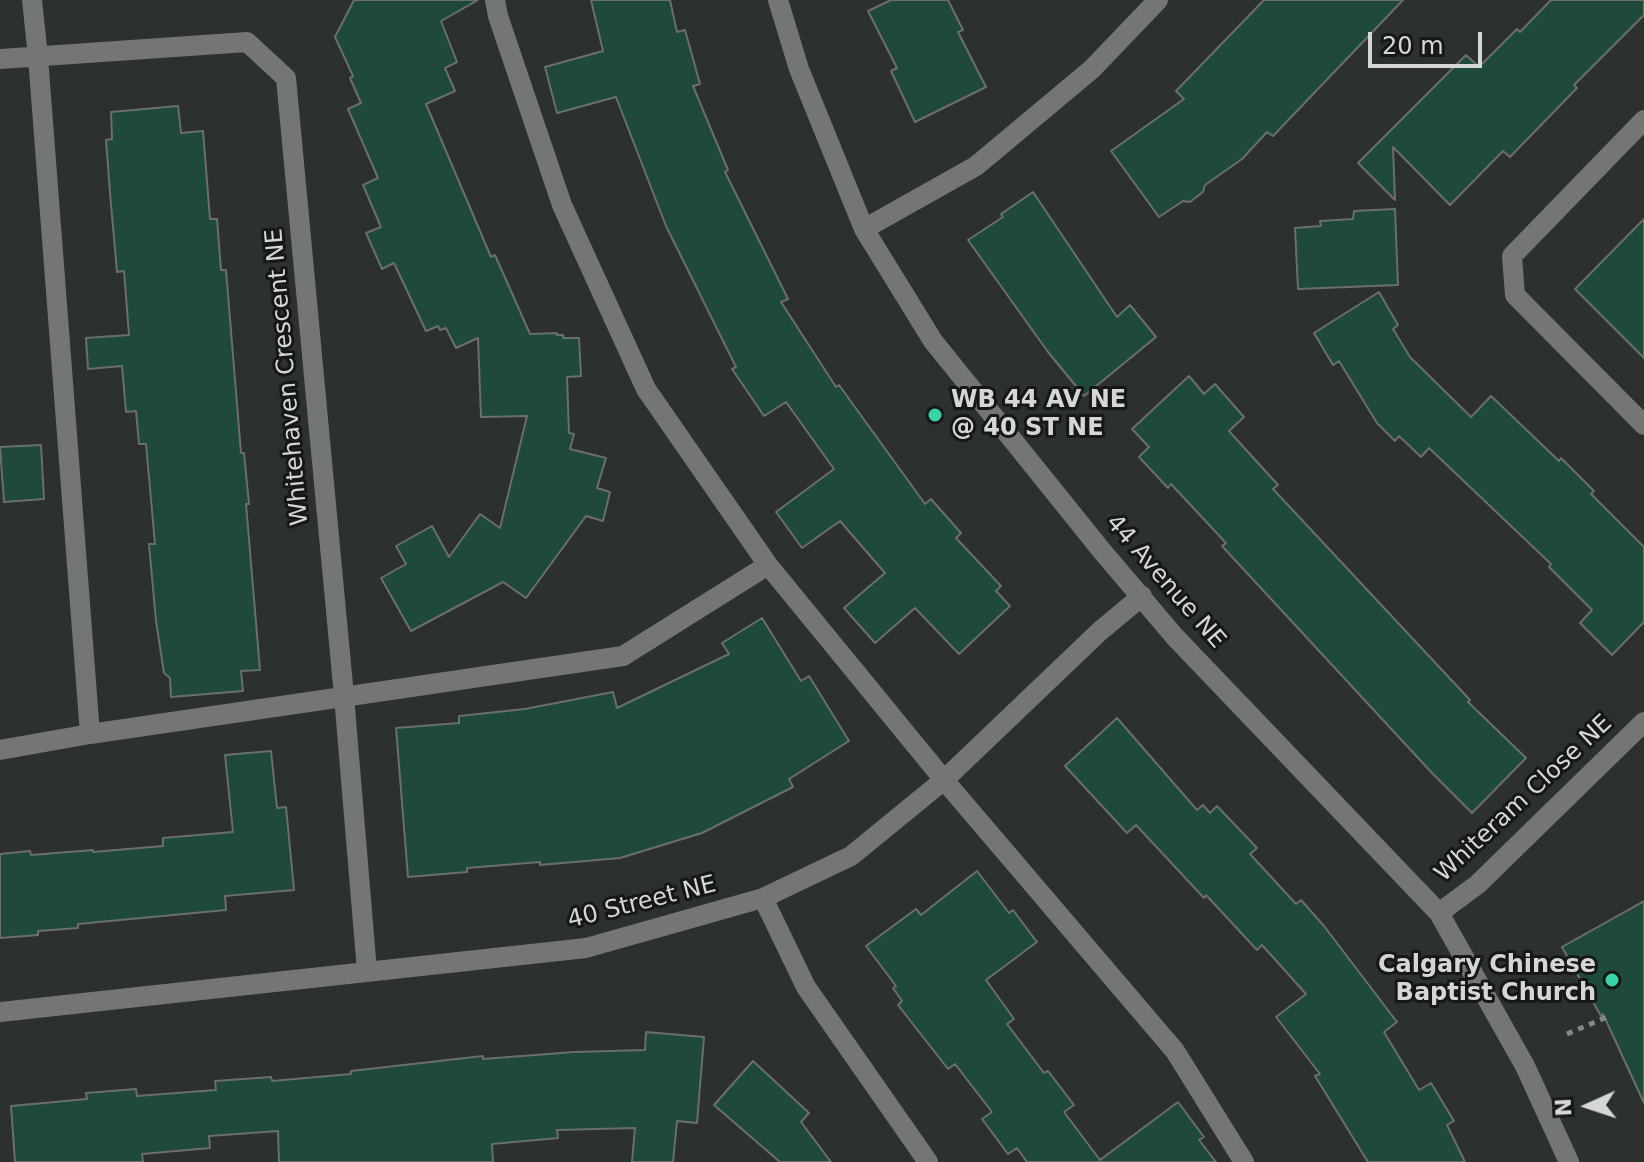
<!DOCTYPE html>
<html>
<head>
<meta charset="utf-8">
<style>
	body { margin:0 }
	#map { position:relative; width:1644px; height:1162px; overflow:hidden; background:#2c302e; font-family:"DejaVu Sans",sans-serif }
	canvas { display:block }
	.north { position:absolute; left:1548px; top:1066px; width:80px; height:80px; -webkit-text-stroke:6px #161717; paint-order:stroke; rotate:267deg; font-size:22px; font-weight:700; line-height:32px; text-align:center; color:#d5d7d6 }
	.north::after { content:''; display:block; margin:auto; width:28px; height:36px; background:#d5d7d6; clip-path:polygon(50% 0,100% 100%,50% 72%,0 100%) }
	.scale { position:absolute; left:1368px; top:32px; width:114px; height:36px; box-sizing:border-box; border:4px solid #d5d7d6; border-top:0; padding-left:10px; font-size:24px; line-height:28px; white-space:nowrap; color:#d5d7d6; -webkit-text-stroke:6px #161717; paint-order:stroke }
</style>
</head>
<body>
<div id="map">
<canvas width="1644" height="1162"></canvas>
<div class="north">N</div>
<div class="scale">20 m</div>
</div>
<script>
const g = document.querySelector('canvas').getContext('2d');
g.lineJoin = 'round';
function paint(path, color) {
  g.fillStyle = color;
  g.fill(path, 'evenodd');
}
function trace(path, color, width, dash) {
  g.strokeStyle = color;
  g.lineWidth = width;
  g.lineCap = dash ? 'butt' : 'round';
  g.setLineDash(dash || []);
  g.stroke(path);
}
function drawText(font, color, halo, rows, align = 'center') {
  g.font = font + ' "DejaVu Sans",sans-serif';
  g.lineWidth = 6;
  g.setLineDash([]);
  g.textBaseline = 'middle';
  g.strokeStyle = halo;
  g.fillStyle = color;
  for (const [text, x, y, turn = 0] of rows) {
    g.save();
    g.translate(x, y);
    g.rotate((+turn || 0) * Math.PI / 180);
    g.textAlign = isNaN(turn) ? turn : align;
    if (halo) g.strokeText(text, 0, 0);
    g.fillText(text, 0, 0);
    g.restore();
  }
}
const building = new Path2D(`
	M354,0h124l-37,21 16,41 -12,6 10,23 -29,13 65,153 4,-2 35,79 27,-1v2h6v3h16l2,38 -14,1 2,56 5,1 -4,15 36,9 -9,30 13,4 -7,29 -17,-5 -60,82 -23,-16 -92,49 -30,-53 25,-14 -10,-18 36,-20 17,31 31,-43 20,14 27,-112 -46,1 -3,-79 -22,10 -10,-20 -6,2 -2,-4 -12,5 -32,-68 -12,6 -16,-36 15,-6 -18,-42 15,-7 -30,-69 13,-6 -11,-25 3,-2 -18,-39z
	M591,0h79l7,32 8,-2 15,54 -7,2 35,84 -3,2 63,127 -7,3 55,85 3,-2 86,119 6,-5 30,34 -5,5 45,48 -5,5 14,15 -51,48 -44,-46 -40,35 -31,-35 41,-35 -45,-52 -38,27 -26,-36 58,-43 -48,-67 -22,14 -32,-47 4,-2 -70,-141 -50,-129 -59,16 -12,-46 58,-16z
	M891,0h57l15,30 -5,2 28,55 -71,35 -24,-51 6,-3 -29,-57z
	M1264,0h139l-130,136 -6,-4 -25,27 -37,26 -2,7 -13,10 -7,-1 -24,16 -48,-66 73,-52 -8,-8z
	M1551,0h93v15l-70,70 3,3 -67,69 -7,-6 -53,54 -57,-58 2,53 -37,-37 108,-108 13,12 38,-38 3,3z
	M178,106l3,27 22,-2 7,88h7l4,51h5l15,183h3l5,51h-3l14,166 -19,1 2,20 -72,6 -1,-19 -6,-5 -8,-52 -7,-77h6l-9,-100h-7l-3,-33 -10,1 -4,-46 -34,3 -2,-31 43,-3 -5,-64 -7,1 -7,-79 -4,-53 6,-1 -1,-27z
	M1033,192l84,125 13,-12 26,32 -72,59 -36,-44 -80,-112 35,-23 -2,-3z
	M1395,209l3,76 -100,4 -3,-61 26,-2 -1,-5 33,-2 1,-8z
	M1644,219v139l-69,-69z
	M1379,292l19,33 -5,4 17,28 61,60 20,-21 68,65 2,-3 33,33 -3,3 53,53v75l-32,33 -32,-32 12,-13 -43,-43 2,-3 -122,-116 -8,9 -22,-21 -4,5 -18,-18 -38,-62 -6,4 -19,-32z
	M1189,376l15,18 11,-10 29,33 -15,14 49,54 -5,4 197,211 -2,2 58,56 -54,55 -40,-40 -210,-227 4,-3 -55,-59 -3,4 -29,-31 10,-10 -17,-18z
	M41,445l3,54 -40,3 -4,-55z
	M762,618l39,63 8,-5 40,65 -60,38 4,8 -91,46 -82,25 -80,7v-3l-73,6v4l-59,5 -12,-149 63,-5v-7l66,-7 88,-17 4,16 112,-54 -7,-11z
	M1117,718l80,92 6,-5 7,8 7,-7 40,42 -7,6 46,50 5,-4 23,26 73,96 -13,10 35,58 12,-7 23,38 -7,4 18,37h-97l-53,-86 5,-2 -44,-57 30,-23 -44,-49 -5,5 -51,-55 -2,3 -68,-73 -9,8 -62,-67z
	M271,751l6,57 9,-1 8,83 -69,6 1,14 -148,14v4l-40,3v4l-38,3v-84l30,-3 1,4 62,-5v2l70,-6v-8l70,-6 -8,-77z
	M977,871l32,42 4,-3 24,32 -51,38 28,39 -7,5 37,49 4,-2 26,34 -10,7 36,48 78,-58 26,35 -5,3 17,22h-189l-10,-14 -9,6 -26,-35 10,-7 -37,-48 -7,5 -50,-64 4,-4 -9,-13 3,-2 -30,-40 50,-37 5,6z
	M1644,901v202l-41,-89 -2,2 -39,-69z
	M646,1032l58,5 -7,86 -20,-2 -4,41h-41l3,-34 -78,2 1,8 -66,6 1,18h-214l-1,-31 -69,5 1,12 -68,6 1,8h-128l-4,-56 76,-7 -1,-6 50,-4 1,7 79,-6 -1,-9 56,-4 1,4 79,-7v-3l132,-15v3l91,-7 71,-2z
	M753,1061l56,52 -8,9 30,40h-51l-66,-57z`);
paint(building, '#1e493b');
trace(building, '#6a6e6c', 2);
trace(new Path2D(`
	M1567,1034l40,-17`), '#848786', 5, [6, 6]);
trace(new Path2D(`
	M32,0l6,57 52,677
	M778,0l21,69 65,160 69,112 169,210 73,86 264,276 86,153 44,96
	M0,59l247,-17 39,36 58,618 23,275
	M1644,120l-132,136 3,39 129,130
	M864,229l112,-63 116,-97 66,-69
	M768,565l176,215 231,271 69,111
	M0,750l90,-16 533,-78 145,-91 -122,-176 -84,-184 -64,-189 -3,-16
	M763,898l43,89 122,175
	M1439,913l39,-29 166,-162
	M0,1012l586,-64 177,-50 88,-42 93,-76 155,-148 43,-36`), '#747675', 20);
for (const [x, y, r, color] of [
	[935,415,8,"#36d4a7"],
	[1612,980,8,"#36d4a7"]
]) {
  const dot = new Path2D();
  dot.arc(x, y, r, 0, 2 * Math.PI);
  g.fillStyle = color;
  g.fill(dot);
  trace(dot, '#161717', 3);
}
drawText('24px', '#d5d7d6', '#161717', [
	["Whitehaven Crescent NE",288,377,-95],
	["44 Avenue NE",1165,582,49],
	["Whiteram Close NE",1524,799,-43],
	["40 Street NE",642,903,-14]
]);
drawText('bold 24px', '#d5d7d6', '#161717', [
	["WB 44 AV NE",951,401],
	["@ 40 ST NE",951,429],
	["Calgary Chinese",1596,966,"right"],
	["Baptist Church",1596,994,"right"]
], 'left');
</script>
</body>
</html>
